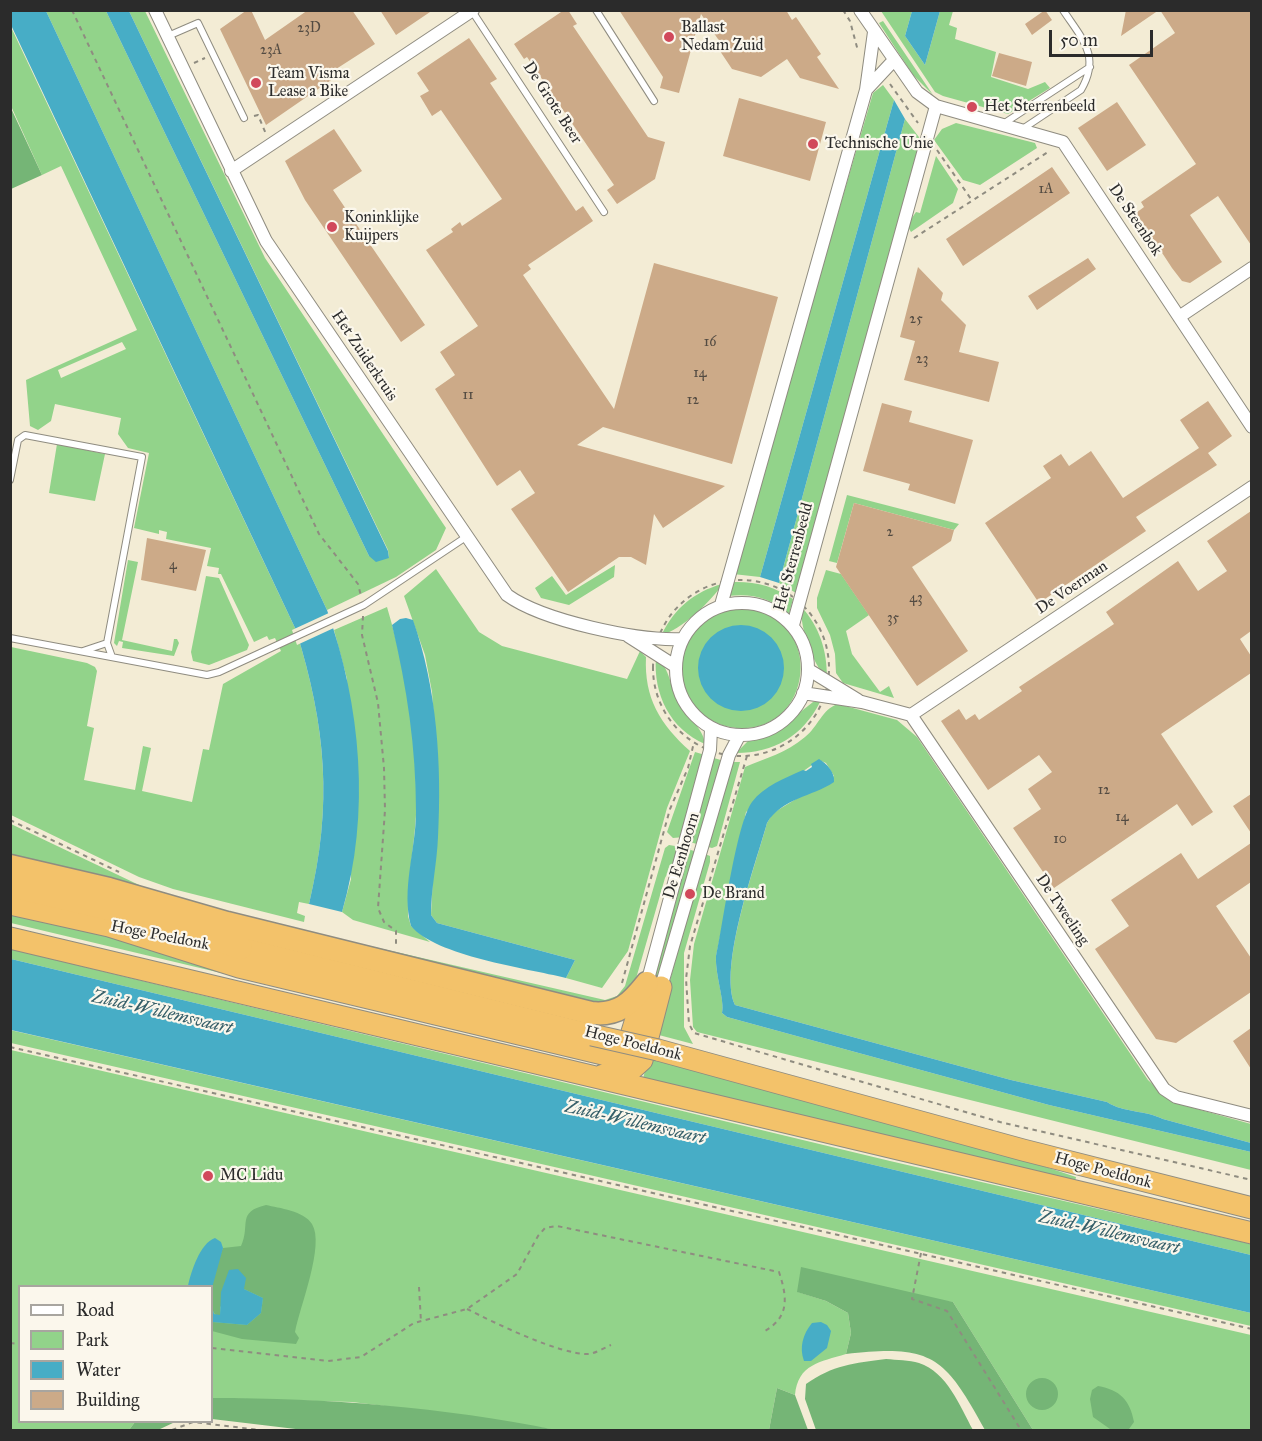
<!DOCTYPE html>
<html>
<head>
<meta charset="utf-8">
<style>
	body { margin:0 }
	#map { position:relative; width:1262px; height:1441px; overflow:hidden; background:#f3ecd5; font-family:"IM FELL Great Primer",serif }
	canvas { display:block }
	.frame { position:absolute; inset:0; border:12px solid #2b2b2b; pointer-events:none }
	.legend { position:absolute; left:18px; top:1285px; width:195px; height:138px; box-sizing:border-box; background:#fbf7ec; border:2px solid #a8a59f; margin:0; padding:8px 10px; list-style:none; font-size:18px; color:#2b2b2b }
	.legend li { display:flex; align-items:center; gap:12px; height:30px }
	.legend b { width:30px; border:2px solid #a8a59f }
	.scale { position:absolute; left:1049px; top:30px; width:104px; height:27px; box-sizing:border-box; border:3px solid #2b2b2b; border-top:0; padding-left:8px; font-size:18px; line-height:21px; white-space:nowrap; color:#2b2b2b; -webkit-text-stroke:4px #fbf7ec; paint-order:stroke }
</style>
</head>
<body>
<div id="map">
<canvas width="1262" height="1441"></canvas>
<div class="frame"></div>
<ul class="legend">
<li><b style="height:8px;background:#fff"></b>Road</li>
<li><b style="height:16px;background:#92d38a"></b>Park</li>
<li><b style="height:16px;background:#47adc6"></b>Water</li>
<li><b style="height:16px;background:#ca8"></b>Building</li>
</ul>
<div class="scale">50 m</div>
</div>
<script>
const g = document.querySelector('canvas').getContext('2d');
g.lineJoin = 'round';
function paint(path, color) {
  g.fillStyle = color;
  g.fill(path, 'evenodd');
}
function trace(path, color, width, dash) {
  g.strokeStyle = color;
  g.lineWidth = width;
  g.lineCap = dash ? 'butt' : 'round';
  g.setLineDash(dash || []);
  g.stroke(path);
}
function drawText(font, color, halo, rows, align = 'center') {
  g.font = font + ' "IM FELL Great Primer",serif';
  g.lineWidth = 4.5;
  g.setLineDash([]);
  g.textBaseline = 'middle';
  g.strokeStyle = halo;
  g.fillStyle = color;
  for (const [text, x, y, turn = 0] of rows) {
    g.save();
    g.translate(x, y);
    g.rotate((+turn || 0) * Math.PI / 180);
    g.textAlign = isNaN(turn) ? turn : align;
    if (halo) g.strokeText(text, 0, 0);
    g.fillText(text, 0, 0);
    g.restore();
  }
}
paint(new Path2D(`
	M46,11h60l263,545 20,2 -1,-8 -259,-539h16l120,247 181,270 -10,22 -40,27 -69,33z
	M881,11h31l-7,25 20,29 15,-54h13l-4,14 8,3 -2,11 41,13 -5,25 37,12 17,-7 5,6 -42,26 -65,-18 -8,-4z
	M883,21l50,74 -20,-20 -34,-52z
	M10,25l286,605c30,97 37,175 13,274l-10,-2 -2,11 8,3 -1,6 -131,-33 -34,-12 -128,-62v-168l76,16 8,4 2,4 -10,55 7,2 -10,52 51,10 8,-44 8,2 -9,43 50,11 11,-53 6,1 14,-66 58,-33 -6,-13 -6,2 -2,-4 -13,6 -33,-68h-3l1,-6 -12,-2 4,-18 -45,-9 1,-7 -8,-2v4l-25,-6 15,-75 -21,-5 -10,-14 3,-16 -66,-14 -4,17 -13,9 -8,-4 -4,-46 111,-50 -76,-164 -19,9 -31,-69zM122,342l4,7 -65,29 -3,-8z
	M883,85l11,15 -134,477 -27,-3 140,-481z
	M905,119l17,22 -126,452 -17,-10z
	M956,123l79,20 2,5 -57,37 -17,-5 -29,-40 8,-11z
	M936,156l22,33 -5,14 -42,29 -4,-7 9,-13 4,1z
	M57,444l48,10 -10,47 -46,-8z
	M847,495l112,29 -5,6 -100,-27 -17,60 -8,-2z
	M128,560l10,2 -16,78 50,11 2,-12h3l2,4 -5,13 -52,-8 1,-6 -4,-1 -2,5 -3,-3z
	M615,565l-1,12 -45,28 -28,-7 -6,-10 17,-12 14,19z
	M436,569l43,63 23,14 125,33 13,-28 6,6c-2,41 14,67 44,94l-23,57 -39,143 -26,37 -36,-10 9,-18 -138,-37 -6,-8 7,-139 -6,-84 -7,-37 -21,-59z
	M826,570l15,4 28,41 -23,16 6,23 28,38 9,-6 5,12 -51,-15 -7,-10 -1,-19 -5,-19 -13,-27v-10z
	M206,576l13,2 30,67 -2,5 -38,15 -16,-4 -2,-9z
	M731,582c24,-1 43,4 62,17l-4,15c-18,-16 -37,-21 -61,-18z
	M722,584c-7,14 -44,49 -60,50 13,-26 32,-42 60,-50z
	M801,606c19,22 26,44 26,72 -15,-14 -27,-51 -26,-72z
	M387,607c20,68 31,137 29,208 -2,34 -9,67 -8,101l3,10 19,16 -77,-22 -11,-8 9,-33 -4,-200 -13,-49z
	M736,607c95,2 79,135 -6,120 -18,-3 -34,-15 -43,-32 -21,-40 9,-81 49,-88z
	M656,657c15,12 14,31 23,47 9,15 24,23 26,40 -35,-15 -52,-50 -49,-87z
	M813,702h7c-17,34 -46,51 -84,51l12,-12 31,-12z
	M838,704l59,16 20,17 231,343 24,22 79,22v19l-88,-24c-18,-9 -39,-6 -56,-17l-96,-22 -276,-75c-17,-38 21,-141 32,-182l6,-10 61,-37 -8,-13 -7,-3 -73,52 -30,144c-1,19 9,44 6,57l5,4 322,88 202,47v18l-554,-138 -4,-5 -3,-47 4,-36 51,-177c21,-9 41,-14 60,-30 13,-10 17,-28 33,-33z
	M695,752l10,3 -21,82 -11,1 -6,-6z
	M714,758l10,3 -24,84 -10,-3z
	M731,762h9l-23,84 -5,2 -4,-1z
	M11,824l147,70 125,32 322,74 12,-4 8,-10 40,-138 4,-3 12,2 -16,31 -32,111 -8,10 -38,7 -576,-149z
	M688,849l9,3 -51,180 -8,-2z
	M705,854l5,2v6l-26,91v74l9,17 -38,-10z
	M11,910l580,151 -580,-138z
	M10,949l880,212 361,83v11l-1240,-296z
	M10,1030l1241,283v13l-1240,-283z
	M11,1050l1240,285v95h-218l-80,-128 -155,-10 28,9 22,12 3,20 -5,21c-26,8 -48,10 -51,41l-18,-7 -8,42h-213l-81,-13 -123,-15 -140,-4v-112h-192v136h115l-6,8h-118z
	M648,1058l371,100 57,19 -1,5 -432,-103z`), '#92d38a');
paint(new Path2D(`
	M10,106l32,69 -31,14h-1z
	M266,1205c13,3 38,6 46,19 13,21 -12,82 -17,108l4,6 -3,6 -54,-5 -30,-8v-9l35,3 14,-12 2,-15 -19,-9v-4l-24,22v8l-3,1c-15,-12 0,-53 6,-68l18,-2c10,-21 -5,-34 25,-41z
	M801,1267l152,35 80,128h-48c-40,-73 -52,-86 -139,-76l5,-21 -3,-20 -22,-12 -29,-9z
	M886,1359c11,1 23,1 33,4 28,9 41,43 54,67h-157l-11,-31 1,-15c27,-19 48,-21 80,-25z
	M1026 1394a16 16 0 1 1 32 0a16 16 0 1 1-32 0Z
	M1098,1386c22,4 32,14 36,36l-5,7h-19l-17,-12 -3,-18 2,-9z
	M777,1388l18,7 13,35h-39z
	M212,1398c115,0 231,9 344,32h-252l-92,-11z
	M135,1422h40l-17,8h-29z`), '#75b576');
paint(new Path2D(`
	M10,11h36l281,599c34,95 44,204 15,302l-33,-8c24,-100 17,-177 -13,-274l-285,-605z
	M106,11h23l259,540 1,7 -13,4 -7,-6z
	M912,11h28l-15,54 -20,-29z
	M894,100l11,19 -126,464 -19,-6z
	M406,618l7,2c24,68 29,145 25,217 -1,26 -7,52 -7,78l6,8 138,37 -9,18c-40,-10 -130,-22 -155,-52 -10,-36 5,-77 5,-114 0,-65 -9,-124 -24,-187l8,-6z
	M698 668a43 43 0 1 1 86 0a43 43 0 1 1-86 0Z
	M819,759c8,5 16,13 15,23 -22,15 -52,16 -67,41 -11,40 -49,144 -32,182l276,75 96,22c17,11 38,8 56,17l88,24v9l-202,-47 -322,-88 -5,-4c3,-12 -7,-38 -6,-57 7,-31 20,-132 36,-154 12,-16 33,-24 51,-32l3,1 6,-4 -1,-3z
	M11,959l1240,296v58l-1240,-283z
	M215,1238l6,4 2,6 -11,40 -24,-2c3,-14 12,-43 27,-48z
	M238,1269l8,9 -2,11 19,9 -2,15 -14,12 -35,-3v-15l2,7 6,1 1,-23 8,-22z
	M821,1322l6,3 4,6 -4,17 -16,13h-7c-5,-14 -1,-27 8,-38z`), '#47adc6');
paint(new Path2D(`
	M331,612l5,15 -39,18 -5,-15z`), '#f3ecd5');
paint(new Path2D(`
	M247,10h4l14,30 43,-30h44l23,34 -42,27 4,5 -71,49 -46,-96z
	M380,10h53l-37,25z
	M564,10h4l9,14 -4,2 75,111 17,5 -10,37 -38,25 -10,-14 7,-5 -87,-128 -3,2 -10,-15z
	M619,10h167l6,10 4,-3 25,37 -4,3 22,32 -39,-11 -13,-19 -26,18 -29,-8 -14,-21 4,-3 -21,-31 -22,79 -19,-5 3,-11z
	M1045,10l7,10 -20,15 -7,-11z
	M1126,10h33l-38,26z
	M1160,10h91v235l-33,-49 -28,19 32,47 -32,21 -8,-2 -10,-13 -36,-55 8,-6 -3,-5 55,-38 -67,-99 46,-32z
	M469,38l28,41 -7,4 58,86 28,42 7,-5 10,15 -65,44 3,4 -8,6 91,134 40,-146 124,34 -46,167 -129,-37 -26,18 148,41 -62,42 -9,-14 -8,51 -15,-8h-12l-51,35 -57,-83 24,-16 -15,-23 -23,16 -62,-97 20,-14 -15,-23 38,-26 -52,-76 27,-18 -2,-3 9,-7 2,4 40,-27 -61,-89 -9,6 -12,-20 9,-5 -12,-18z
	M999,53l33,9 -6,24 -34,-10z
	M739,98l87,24 -16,59 -87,-25z
	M1117,102l29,43 -39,26 -29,-43z
	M334,129l28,42 -29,19 92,135 -24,17 -96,-142 -20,-39z
	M1052,167l18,26 -107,73 -17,-27z
	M1088,258l8,11 -59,41 -9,-14z
	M918,267l25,26 -2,7 25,25 -7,27 40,10 -10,40 -85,-22 11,-39 -15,-4z
	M1208,401l24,35 -24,17 9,12 -81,52 10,14 -107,72 -54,-80 66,-45 -8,-12 18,-12 8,12 22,-15 32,47 76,-50 -19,-28z
	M882,403l30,8 -3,11 64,18 -18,64 -47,-14 2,-6 -47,-13z
	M854,503l100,27 -3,11 -39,26 56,84 -51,35 -81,-119z
	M1251,511v120l-11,8 11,17v17l-90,61 52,78 -21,14 -15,-22 -123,84 -41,-60 28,-19 -13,-20 24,-17 -13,-17 -51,35 -47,-69 18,-12 7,11 9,-6 4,6 43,-29 -3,-4 95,-63 -8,-12 72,-51 20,30 29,-20 -20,-30z
	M147,538l59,12 -10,41 -55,-11z
	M1251,794v39l-18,-27z
	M1251,843v39l-35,24 35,52v34l-75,51 -20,-4 -61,-90 34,-23 -18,-26 70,-47 17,26z
	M1251,1028v41l-18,-28z`), '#ca8');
const service = new Path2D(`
	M596,10l58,91
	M472,11l132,201
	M168,36l30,-13 46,95
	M1003,124l87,-57
	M1021,130l60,-40c20,-34 1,-51 -18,-80
	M10,480l8,-40 7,-5 117,22 -35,186 5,14
	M10,638l197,37 12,-3 145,-67 102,-68
	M83,651l24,-8`);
const minor = new Path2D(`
	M155,10l111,231 241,354c36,26 131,46 175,44
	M860,10l57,82 19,14 127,36 189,285
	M866,90l8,-58
	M231,171l242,-161
	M1179,317l73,-49
	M676 669a66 66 0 1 1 132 0a66 66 0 1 1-132 0Z
	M721,605l145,-515 28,-30
	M793,625l143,-519
	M628,636l47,30
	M809,670l49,30
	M803,693l59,9 49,13 253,374 12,8 76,19
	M911,715l341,-228
	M647,983l63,-233 1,-21
	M661,987l68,-232 10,-19`);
const trunk = new Path2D(`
	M10,904l99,22 12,1
	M109,926l130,41 368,88 17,-4 4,-6 19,-62
	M10,938l1242,295
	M225,948h16l351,87
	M658,1050l365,100 229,58
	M603,1075l28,-5 11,-10 19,-73`);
const motorway = new Path2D(`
	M10,866l99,23 118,34 364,90c28,3 40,-10 56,-30
	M10,886l129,30 102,32`);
trace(service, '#8f8c80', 8);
trace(minor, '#8f8c80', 14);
trace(trunk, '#8f8c80', 23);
trace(motorway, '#8f8c80', 25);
trace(new Path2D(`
	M72,10l247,524 39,50 3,12
	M843,10l7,11 8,30
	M194,63l11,-5
	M890,84l28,39
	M254,116l4,-1 8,19
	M937,150l34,49
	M914,238l134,-86
	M653 668a88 88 0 1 1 176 0a88 88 0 1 1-176 0Z
	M363,616l-1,19 16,68 6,65 1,42 -7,98 6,14 12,9v14
	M747,756l-57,190 -4,33 3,45 5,9 306,89 252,58
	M10,820l109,52
	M622,983l48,-174 18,-41 6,-26
	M10,1047l1242,282
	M921,1253l-9,46 35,12 74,119
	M419,1287l2,35
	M467,1309c28,14 93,46 122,45 7,-1 15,-6 22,-9
	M10,1343l10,1
	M212,1348l116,13 33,-4 53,-34 53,-14 50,-35 21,-38 7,-8 12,-2 222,46c9,27 10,46 -16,60
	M172,1430l21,-8 67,8`), '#8f8c80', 2, [4.5, 4.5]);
trace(service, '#fff', 6);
trace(minor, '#fff', 12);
trace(trunk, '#f3c26a', 21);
trace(motorway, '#f3c26a', 22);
const trunkBridge = new Path2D(`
	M592,1035l66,15`);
trace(trunkBridge, '#8f8c80', 23, []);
trace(trunkBridge, '#f3c26a', 21);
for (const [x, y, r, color] of [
	[669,37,6,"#d1495b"],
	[256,83,6,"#d1495b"],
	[972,107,6,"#d1495b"],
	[813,144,6,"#d1495b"],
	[332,227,6,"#d1495b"],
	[690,894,6,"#d1495b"],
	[208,1176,6,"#d1495b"]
]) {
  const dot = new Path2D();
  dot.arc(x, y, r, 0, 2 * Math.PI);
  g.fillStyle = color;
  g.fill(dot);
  trace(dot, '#fbf7ec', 2);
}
drawText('14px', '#534b42', null, [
	["23D",309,29],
	["23A",271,51],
	["1A",1046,190],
	["25",916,320],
	["16",710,343],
	["23",922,360],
	["14",700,374],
	["11",468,396],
	["12",693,401],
	["2",890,533],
	["4",173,566],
	["43",916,599],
	["35",893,619],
	["12",1104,791],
	["14",1122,818],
	["10",1060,840]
]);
drawText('16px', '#2b2b2b', '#fbf7ec', [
	["Ballast",681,28],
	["Nedam Zuid",681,46],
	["Team Visma",268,74],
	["Lease a Bike",268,92],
	["Het Sterrenbeeld",984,107],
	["Technische Unie",825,144],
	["Koninklijke",344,218],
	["Kuijpers",344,236],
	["De Brand",702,894],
	["MC Lidu",220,1176]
], 'left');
drawText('16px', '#2b2b2b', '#fbf7ec', [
	["De Grote Beer",552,103,57],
	["De Steenbok",1135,220,56],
	["Het Zuiderkruis",364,356,56],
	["Het Sterrenbeeld",794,557,-75],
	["De Voerman",1072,588,-34],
	["De Eenhoorn",682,856,-73],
	["De Tweeling",1062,910,56],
	["Hoge Poeldonk",160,936,11],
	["Hoge Poeldonk",633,1044,14],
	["Hoge Poeldonk",1103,1171,15]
]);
drawText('italic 18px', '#365f69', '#fbf7ec', [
	["Zuid-Willemsvaart",162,1013,13],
	["Zuid-Willemsvaart",635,1123,13],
	["Zuid-Willemsvaart",1109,1233,13]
]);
</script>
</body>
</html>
